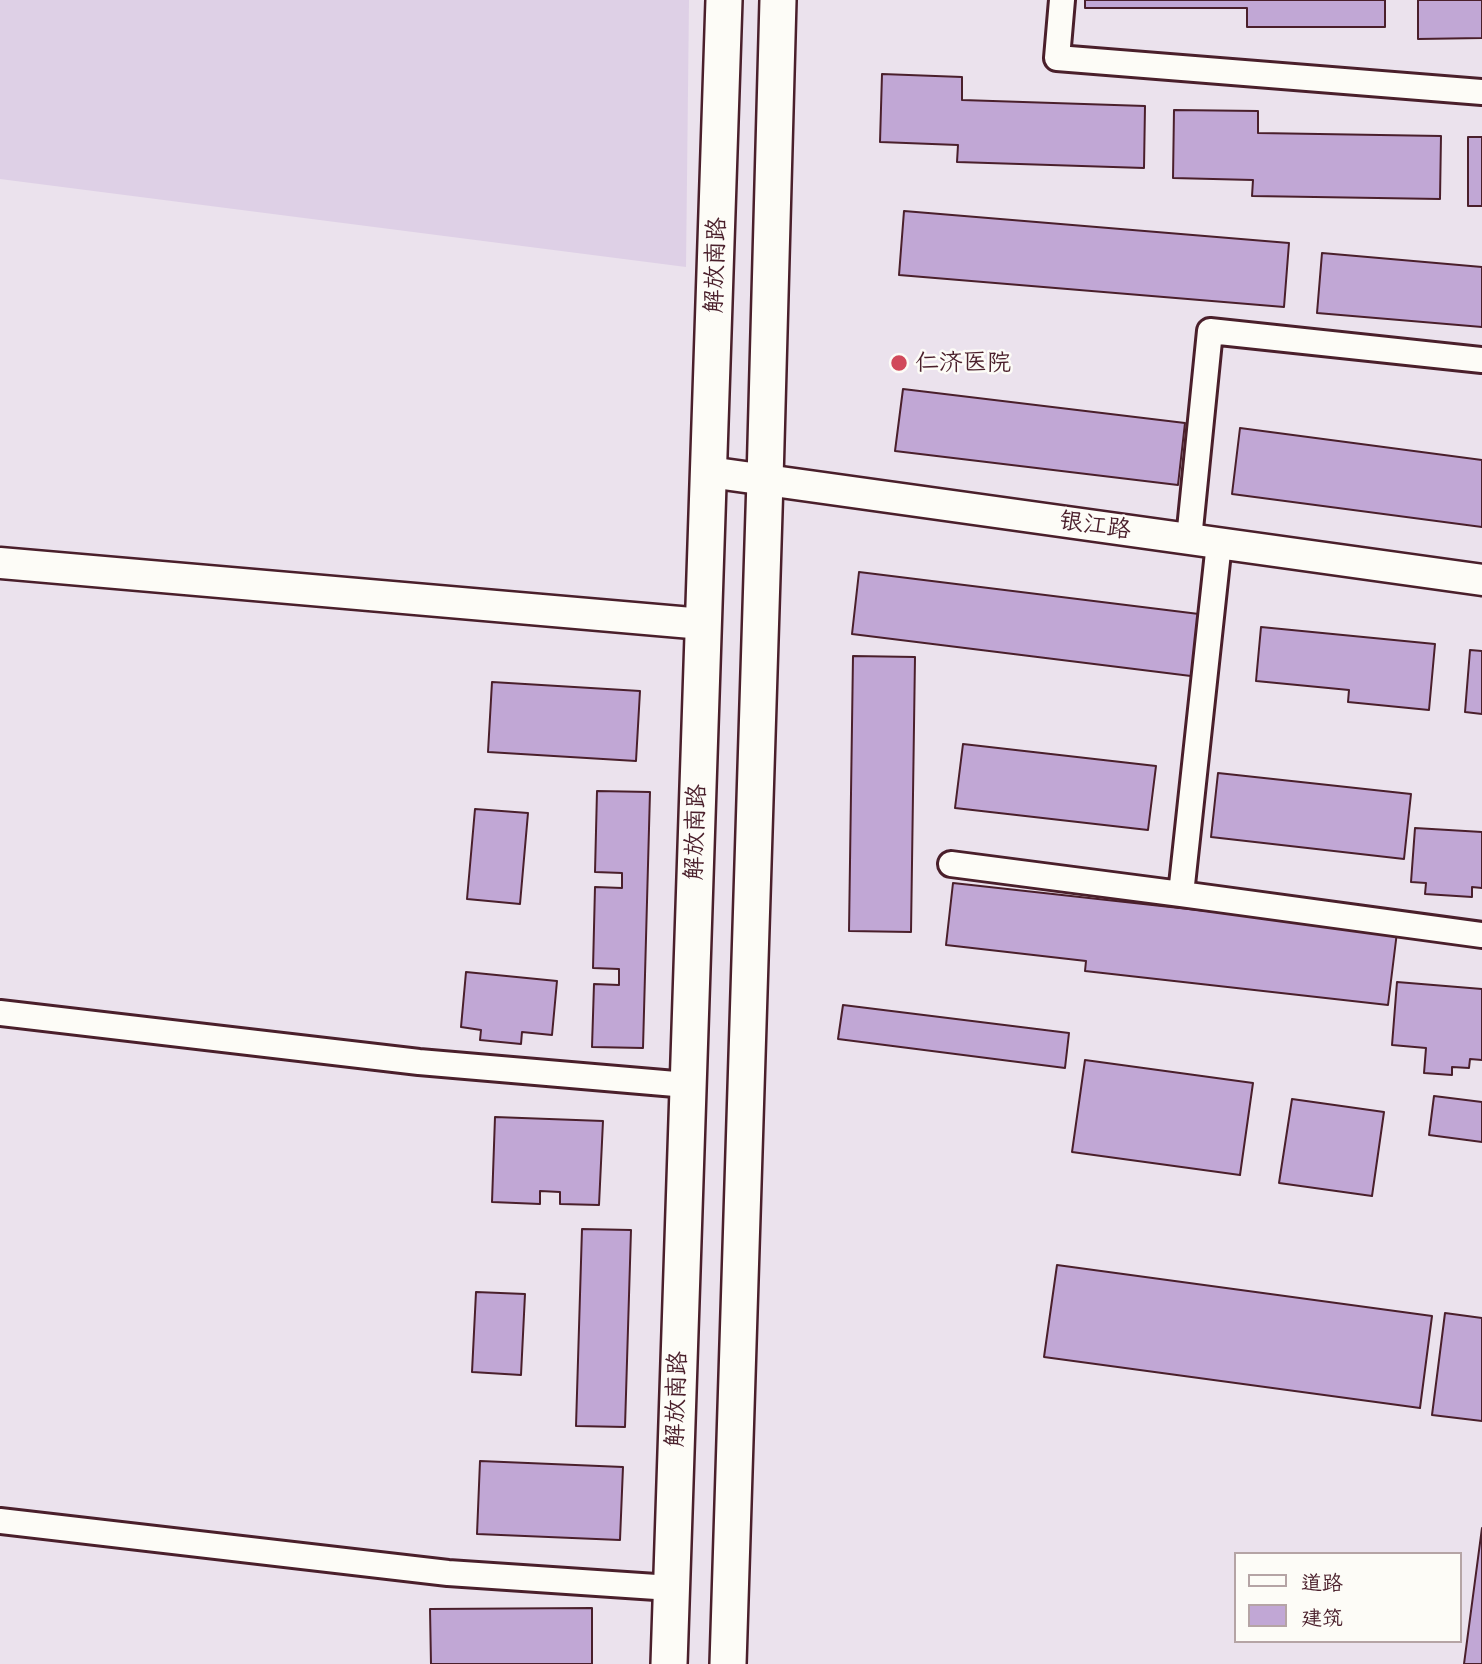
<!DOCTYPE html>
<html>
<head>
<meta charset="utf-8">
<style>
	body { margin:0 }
	#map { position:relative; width:1482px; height:1664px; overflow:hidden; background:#ebe2ed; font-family:"Playpen Sans","LXGW WenKai TC",sans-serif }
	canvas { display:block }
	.legend { position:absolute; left:1234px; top:1552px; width:228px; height:91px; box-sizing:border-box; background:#fdfcf7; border:2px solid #b5a4a5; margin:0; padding:9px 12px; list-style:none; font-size:21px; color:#4a1f2b }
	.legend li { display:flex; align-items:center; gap:14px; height:35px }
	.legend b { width:35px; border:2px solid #b5a4a5 }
</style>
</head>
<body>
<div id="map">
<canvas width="1482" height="1664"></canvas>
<ul class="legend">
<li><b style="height:9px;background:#fdfcf7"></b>道路</li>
<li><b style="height:19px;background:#c1a7d5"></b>建筑</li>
</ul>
</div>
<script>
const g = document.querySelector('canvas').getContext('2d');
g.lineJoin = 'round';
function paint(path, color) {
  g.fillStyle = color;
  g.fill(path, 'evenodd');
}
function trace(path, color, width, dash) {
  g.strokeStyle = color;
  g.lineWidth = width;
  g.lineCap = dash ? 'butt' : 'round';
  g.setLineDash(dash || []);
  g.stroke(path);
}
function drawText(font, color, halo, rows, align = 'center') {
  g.font = font + ' "Playpen Sans","LXGW WenKai TC",sans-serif';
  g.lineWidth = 5;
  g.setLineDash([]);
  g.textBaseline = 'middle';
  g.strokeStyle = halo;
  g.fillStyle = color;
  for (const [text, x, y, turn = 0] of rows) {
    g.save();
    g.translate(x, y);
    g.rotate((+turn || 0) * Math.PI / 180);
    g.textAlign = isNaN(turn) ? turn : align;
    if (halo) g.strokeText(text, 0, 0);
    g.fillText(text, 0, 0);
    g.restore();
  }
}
paint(new Path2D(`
	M0,0h689l-3,267 -686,-88z`), '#ded0e6');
const building = new Path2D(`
	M1085,0h300v27h-138v-19h-162z
	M1418,0h64v38l-64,1z
	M882,74l80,3v23l183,6 -1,62 -187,-6 1,-17 -78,-3z
	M1174,110l84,1v22l183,3 -1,63 -188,-3 1,-16 -80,-2z
	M1468,137h14v69h-14z
	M904,211l385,32 -5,64 -385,-32z
	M1322,253l160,14v60l-165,-14z
	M903,389l282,34 -7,62 -283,-34z
	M1240,428l242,32v67l-250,-33z
	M859,572l348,43 -8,62 -347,-43z
	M1261,627l174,17 -6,66 -81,-8 1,-12 -93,-9z
	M1470,650l12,1v63l-17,-2z
	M853,656l62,1 -4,275 -62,-1z
	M492,682l148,9 -4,70 -148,-9z
	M963,744l193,22 -8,64 -193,-22z
	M1218,773l193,21 -7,65 -193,-22z
	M597,791l53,1 -7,256 -51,-1 2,-63 25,1v-16l-26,-1 2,-81 27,1v-15l-27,-1z
	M475,809l53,4 -8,91 -53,-5z
	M1415,828l67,4v56l-10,-1v10l-47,-3 1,-11 -15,-1z
	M953,883l444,49 -9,73 -303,-34 1,-10 -140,-16z
	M466,972l91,9 -5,54 -30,-3 -1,12 -41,-4 1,-10 -20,-3z
	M1397,982l85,7v71l-12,-1 -1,9 -17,-1v8l-28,-2 2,-25 -34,-3z
	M843,1005l226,28 -4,35 -227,-29z
	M1085,1060l168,23 -13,92 -168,-23z
	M1434,1096l48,6v40l-53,-7z
	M1292,1099l92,13 -12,84 -93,-13z
	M495,1117l108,4 -4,84 -39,-1v-12l-20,-1v13l-48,-2z
	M582,1229l49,1 -6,197 -49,-1z
	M1057,1265l375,51 -12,92 -376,-51z
	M476,1292l49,2 -4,81 -49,-3z
	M1445,1313l37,5v103l-50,-6z
	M480,1461l143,6 -3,73 -143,-6z
	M1482,1528v136h-18z
	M592,1608v56h-161l-1,-55z`);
paint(building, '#c1a7d5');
trace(building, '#4a1f2b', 2);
const minor = new Path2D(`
	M1062,0l-5,58 425,34
	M1189,539l21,-208 272,29
	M951,864l230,30 301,41
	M1181,894l38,-351
	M0,1013l419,49 268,23
	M0,1521l448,52 223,15`);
const tertiary = new Path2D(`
	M709,472l773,108
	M0,563l703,61`);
const secondary = new Path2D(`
	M669,1664l55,-1664
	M728,1664l37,-1184 13,-480`);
trace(minor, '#4a1f2b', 30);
trace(tertiary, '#4a1f2b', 35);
trace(secondary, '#4a1f2b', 40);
trace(minor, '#fdfcf7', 24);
trace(tertiary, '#fdfcf7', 30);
trace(secondary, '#fdfcf7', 35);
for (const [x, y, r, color] of [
	[899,363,9,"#d1495b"]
]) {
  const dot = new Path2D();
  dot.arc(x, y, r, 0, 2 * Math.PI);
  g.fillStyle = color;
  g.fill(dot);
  trace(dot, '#fdfcf7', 2.5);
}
drawText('24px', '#4a1f2b', '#fdfcf7', [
	["解放南路",716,265,-88],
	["银江路",1095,526,8],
	["解放南路",696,832,-88],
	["解放南路",677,1399,-88]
]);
drawText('24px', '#4a1f2b', '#fdfcf7', [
	["仁济医院",915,363]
], 'left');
</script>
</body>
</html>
